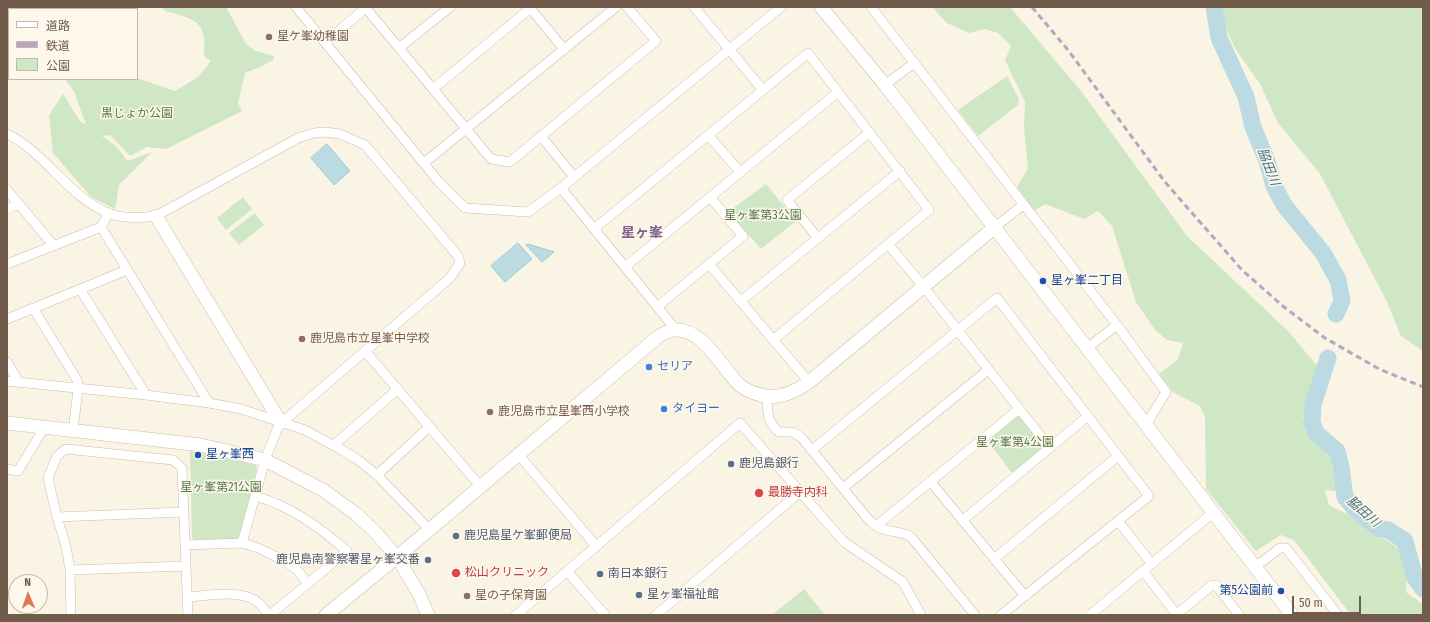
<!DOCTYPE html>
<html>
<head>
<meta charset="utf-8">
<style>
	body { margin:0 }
	#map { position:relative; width:1430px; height:622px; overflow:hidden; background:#faf4e5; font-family:"Fira Sans Condensed","Noto Sans JP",sans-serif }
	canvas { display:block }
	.frame { position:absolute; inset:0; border:8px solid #715c4c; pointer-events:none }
	.legend { position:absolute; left:8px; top:8px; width:130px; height:72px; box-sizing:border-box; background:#fef7eb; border:1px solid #c6b9ab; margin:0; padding:5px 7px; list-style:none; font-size:12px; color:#715c4c }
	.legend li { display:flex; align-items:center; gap:8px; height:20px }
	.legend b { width:20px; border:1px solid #c6b9ab }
	.north { position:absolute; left:8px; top:574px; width:40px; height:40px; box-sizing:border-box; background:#fef7eb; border:1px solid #c6b9ab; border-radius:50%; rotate:358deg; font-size:11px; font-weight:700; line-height:16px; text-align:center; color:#715c4c }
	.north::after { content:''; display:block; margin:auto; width:14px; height:18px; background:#db7a53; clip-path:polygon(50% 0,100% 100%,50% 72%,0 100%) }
	.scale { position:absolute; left:1292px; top:596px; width:69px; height:18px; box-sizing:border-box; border:2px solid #715c4c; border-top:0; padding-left:5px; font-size:12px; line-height:14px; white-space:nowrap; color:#715c4c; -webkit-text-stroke:3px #fef7eb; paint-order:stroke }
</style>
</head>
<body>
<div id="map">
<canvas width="1430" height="622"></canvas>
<div class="frame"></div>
<ul class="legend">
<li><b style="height:5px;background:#fff"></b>道路</li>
<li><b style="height:5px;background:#b7a5c3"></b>鉄道</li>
<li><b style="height:11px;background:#d0e7c5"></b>公園</li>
</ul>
<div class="north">N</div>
<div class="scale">50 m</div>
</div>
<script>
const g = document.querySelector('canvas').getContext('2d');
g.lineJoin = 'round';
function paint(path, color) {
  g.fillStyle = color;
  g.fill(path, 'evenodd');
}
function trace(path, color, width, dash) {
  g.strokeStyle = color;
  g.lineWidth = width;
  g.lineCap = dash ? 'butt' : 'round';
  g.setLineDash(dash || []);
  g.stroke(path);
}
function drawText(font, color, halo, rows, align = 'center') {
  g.font = font + ' "Fira Sans Condensed","Noto Sans JP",sans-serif';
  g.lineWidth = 3;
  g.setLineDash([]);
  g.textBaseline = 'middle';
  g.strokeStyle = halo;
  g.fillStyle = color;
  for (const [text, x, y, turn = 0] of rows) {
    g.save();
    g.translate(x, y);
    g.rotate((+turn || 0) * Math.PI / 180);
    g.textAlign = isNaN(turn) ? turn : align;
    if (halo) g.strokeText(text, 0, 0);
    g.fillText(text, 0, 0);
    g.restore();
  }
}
paint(new Path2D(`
	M162,7h56l2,2 3,-2h3l20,37 10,7 18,5 -1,4 -13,7 -15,6 -7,30 4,8 -76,38 -19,-2 -17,9 -20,-21 -8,1 14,10 12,15 24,-9 -33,33 -4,24 -24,-12 -38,-44 -4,-38 14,-21 17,27 6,4 -12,-34 -8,-10 2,-2h69v-1l38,13 23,-14 13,-16 -7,-5c0,-6 1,-13 0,-19 -4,-20 -22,-21 -39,-26z
	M932,7h78l71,84 106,145 100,94 33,39 -17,49 3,14 22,17 9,42 -12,-1 4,15 32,16 9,9 30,19 7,23 -1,20 17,12v11h-72l-57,-75 -13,-5 -25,16 -50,-62 -1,-72 -5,-11 -27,-14 -14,-18 19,-15 5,-16 -16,-3 -12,-10 -19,-28 -24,-76 -14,-15 -14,8 -39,-15 -11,7 -17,-24 11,-19 -4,-40 1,-26 -20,-42 6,-14 -13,-13 -13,-4 -16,4 -22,-10z
	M1220,7h203v344l-22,-15 -15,-36 -66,-126 -42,-51 -18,-39 -24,-34 -14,-29z
	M1007,76l12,23 -1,6 -40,31 -20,-26z
	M766,184l30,37 -35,28 -33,-37z
	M243,197l9,12 -26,21 -9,-12z
	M255,213l9,12 -25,20 -10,-12z
	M1015,416h5l21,28 1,4 -30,25 -25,-33z
	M190,451l33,6 32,8 2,4 -17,67 -4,3 -41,1 -3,-2z
	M804,589l21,26h-53z`), '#d0e7c5');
const water = new Path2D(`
	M327,144l23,27 -16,14 -23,-27z
	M518,243l14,16 -27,23 -14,-16z
	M528,244l26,8 -12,10 -16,-17z`);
paint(water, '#bbdae2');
trace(water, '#a2c9d3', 1);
trace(new Path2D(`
	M1214,7l5,31 27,59 7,30 14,34 7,25 10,19 39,48 15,27 4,21 -6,13
	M1328,358l-15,47 -1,17 4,11 21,18 4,16 4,30 10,12 23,19 10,2 17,11 10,37 8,11`), '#bbdae2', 17);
const street = new Path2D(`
	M296,7l143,175 26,26 63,4 33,-24 220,-181
	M365,7l126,152 19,3 146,-121 -29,-34
	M694,7l69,83
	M871,7l246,318 49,67 -20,33
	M530,8l34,41
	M100,9l2,-2
	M325,42l42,-35
	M399,48l51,-41
	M7,57l2,1
	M885,85l29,-22
	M433,89l99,-82
	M7,134c40,19 62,65 104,80 14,5 30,4 45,2l142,-78 16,-5 11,-1 15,2 25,11 93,111 2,7 -10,15 -171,147 -14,35 -23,83
	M708,135l32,37
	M541,136l33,41
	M424,163l192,-156
	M561,188l115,142
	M7,190l47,56
	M7,209l12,-5
	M101,227l108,176
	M995,227l28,-22
	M594,229l214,-176 121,157 -156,130
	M818,238l-31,-38 83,-68
	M888,244l35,42 127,162
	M7,264l94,-37 8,-14
	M709,264l100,118
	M625,267l213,-175
	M80,289l66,106
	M741,301l159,-130
	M657,307l86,-71 -33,-39
	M33,308l44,72 1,9 -5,42
	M7,319l120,-49
	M1087,348l30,-23
	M365,351l115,135
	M7,362l12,20
	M7,381l139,14 63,8 32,6 64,21 35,19 17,10 20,16 52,54
	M767,397c1,17 -1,23 12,35h13l9,5 67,82c3,2 5,5 8,7 10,7 25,4 35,11l64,78
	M334,445l64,-56
	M812,450l185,-152 152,198 -148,119
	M518,454l78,92
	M7,469l11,2 26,-43
	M377,475l52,-48
	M930,481l95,115
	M843,488l145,-118
	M255,496c36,10 64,31 92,55l-77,64
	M57,517l127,-5
	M963,520l125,-104
	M1118,521l34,43
	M876,526l143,-117
	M185,545l57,-2 16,5 27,13 11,8 12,14
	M994,559l124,-103
	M1255,567l25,-19h6l52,67
	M70,570l116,-4
	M567,571l38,44
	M1143,571l34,44
	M187,597c20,-1 52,-8 69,4 5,3 9,9 13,14
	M71,615l-1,-45 -4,-24 -9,-29 -9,-39 9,-22 9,-7 107,11 9,8 6,147
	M516,615l224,-192 104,119 59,40 18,33
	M656,615l144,-123
	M1090,615l124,-103
	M1176,615l36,-30h4l23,30`);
const secondary = new Path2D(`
	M821,7l64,78 407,530
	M156,216l125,207
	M7,423l194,22 64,15 58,30 33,24 20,19 21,24 22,37 9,21
	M326,615l71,-58 262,-221c5,-3 11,-6 17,-6 24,-1 41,29 55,45 3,4 6,9 10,11 6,5 13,7 20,9 17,5 34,-3 48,-13l186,-155`);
trace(street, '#cbbcac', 10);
trace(secondary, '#cebcaa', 14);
trace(street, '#fff', 9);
trace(secondary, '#fff', 13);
trace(new Path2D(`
	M1032,7l36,43 97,132 77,88 42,37 41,31 54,31 44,18`), '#b7a5c3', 3, [6, 4]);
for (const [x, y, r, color] of [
	[269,37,4,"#8d6e63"],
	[1043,281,4,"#1a4fb4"],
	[302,339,4,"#8d6e63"],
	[649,367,4,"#3f7fe0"],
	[664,409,4,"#3f7fe0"],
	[490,412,4,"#8d6e63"],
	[198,455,4,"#1a4fb4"],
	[731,464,4,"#5c6f8a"],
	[759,493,5,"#e0444e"],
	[456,536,4,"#5c6f8a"],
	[428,560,4,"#5c6f8a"],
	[456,573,5,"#e0444e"],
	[600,574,4,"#5c6f8a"],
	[1281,591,4,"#1a4fb4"],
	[639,595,4,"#5c6f8a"],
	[467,596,4,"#8d6e63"]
]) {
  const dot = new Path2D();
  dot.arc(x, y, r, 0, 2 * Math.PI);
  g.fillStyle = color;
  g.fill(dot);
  trace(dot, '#fef7eb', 1.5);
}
drawText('12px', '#785e54', '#fef7eb', [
	["星ケ峯幼稚園",277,37],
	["鹿児島市立星峯中学校",310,339],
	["鹿児島市立星峯西小学校",498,412],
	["星の子保育園",475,596]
], 'left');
drawText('12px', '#547c48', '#fef7eb', [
	["黒じょか公園",137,114],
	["星ヶ峯第3公園",763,216],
	["星ヶ峯第4公園",1015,443],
	["星ヶ峯第21公園",221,488]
]);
drawText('12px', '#164399', '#fef7eb', [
	["星ヶ峯二丁目",1051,281],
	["星ヶ峯西",206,455],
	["第5公園前",1273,591,"right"]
], 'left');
drawText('12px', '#366cbe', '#fef7eb', [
	["セリア",657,367],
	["タイヨー",672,409]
], 'left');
drawText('12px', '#4e5e75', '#fef7eb', [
	["鹿児島銀行",739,464],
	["鹿児島星ケ峯郵便局",464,536],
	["鹿児島南警察署星ヶ峯交番",420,560,"right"],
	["南日本銀行",608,574],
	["星ヶ峯福祉館",647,595]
], 'left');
drawText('12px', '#be3a42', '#fef7eb', [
	["最勝寺内科",768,493],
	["松山クリニック",465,573]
], 'left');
drawText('italic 13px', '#477583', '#fef7eb', [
	["脇田川",1268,167,69],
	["脇田川",1363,512,42]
]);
drawText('bold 14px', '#82648d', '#fef7eb', [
	["星ヶ峯",642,233]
]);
</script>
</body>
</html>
